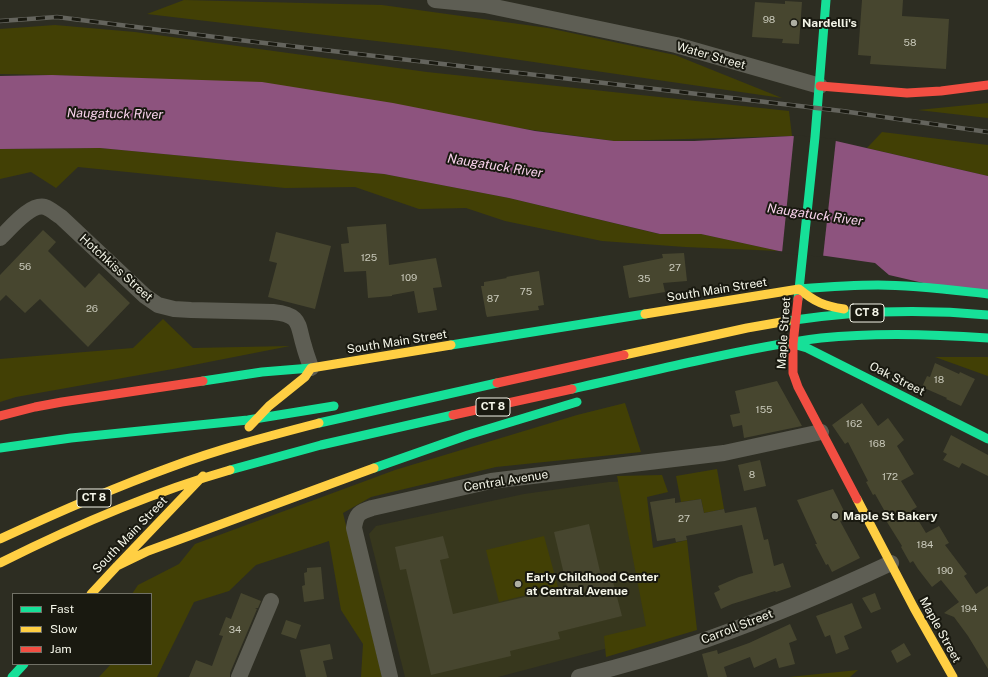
<!DOCTYPE html>
<html>
<head>
<meta charset="utf-8">
<style>
	body { margin:0 }
	#map { position:relative; width:988px; height:677px; overflow:hidden; background:#2d2d22; font-family:"Public Sans",sans-serif }
	canvas { display:block }
	.legend { position:absolute; left:12px; top:593px; width:140px; height:72px; box-sizing:border-box; background:#191910; border:1px solid #717166; margin:0; padding:5px 7px; list-style:none; font-size:12px; color:#f4f5e8 }
	.legend li { display:flex; align-items:center; gap:8px; height:20px }
	.legend b { width:20px; border:1px solid #717166 }
</style>
</head>
<body>
<div id="map">
<canvas width="988" height="677"></canvas>
<ul class="legend">
<li><b style="height:5px;background:#16e098"></b>Fast</li>
<li><b style="height:5px;background:#ffcf43"></b>Slow</li>
<li><b style="height:5px;background:#f24e42"></b>Jam</li>
</ul>
</div>
<script>
const g = document.querySelector('canvas').getContext('2d');
g.lineJoin = 'round';
function paint(path, color) {
  g.fillStyle = color;
  g.fill(path, 'evenodd');
}
function trace(path, color, width, dash) {
  g.strokeStyle = color;
  g.lineWidth = width;
  g.lineCap = dash ? 'butt' : 'round';
  g.setLineDash(dash || []);
  g.stroke(path);
}
function drawText(font, color, halo, rows, align = 'center') {
  g.font = font + ' "Public Sans",sans-serif';
  g.lineWidth = 4;
  g.setLineDash([]);
  g.textBaseline = 'middle';
  g.strokeStyle = halo;
  g.fillStyle = color;
  for (const [text, x, y, turn = 0] of rows) {
    g.save();
    g.translate(x, y);
    g.rotate((+turn || 0) * Math.PI / 180);
    g.textAlign = isNaN(turn) ? turn : align;
    if (halo) g.strokeText(text, 0, 0);
    g.fillText(text, 0, 0);
    g.restore();
  }
}
paint(new Path2D(`
	M631,481l34,152 -167,44h-93l-36,-143 7,-8 148,-32 85,-12z`), '#37371d');
paint(new Path2D(`
	M184,0l198,5 166,23 127,27 107,43 -338,-49 -297,-35z
	M55,25l80,7 292,40 362,39 3,25 -178,5 -461,-62 -101,-4 -52,-1v-45z
	M988,103v15l-70,-8z
	M882,132l106,13v31l-121,-28z
	M100,148l148,14 136,12 125,24 150,36h42l78,17 -94,-4 -83,-6 -97,-20 -39,-13 -47,1 -64,-22 -70,1 -207,-21 -22,21 -25,-16 -31,7v-30z
	M163,319l30,29 97,-2 -117,23 -157,28 -16,5v-43l133,-11z
	M935,357h53v19l-3,-1z
	M625,403l16,49 -145,15 -125,30 -28,16 39,164h-21l2,-33 -22,-34 -12,-69 -73,24 -27,26 -35,11 -37,75h-58l12,-13h40v-70h-19l6,-9 41,-21 16,-20 200,-74 182,-55z
	M717,469l7,40 -20,4 -3,-14 -20,3 -5,-26z
	M662,475l6,17 -21,5 6,51 34,-8 10,90 -91,27 -2,-21 42,-10 -29,-150z
	M544,536l14,51 -59,15 -13,-52z
	M858,670l-8,7h-63h2z`), '#424005');
paint(new Path2D(`
	M52,75l210,7 131,21 142,28 79,10h80l98,-5 44,5 152,35v122l-99,-23 -14,-12 -49,-7 -47,-5 -78,-17h-41l-151,-36 -125,-24 -136,-12 -148,-14 -100,1v-73z`), '#8d537e');
paint(new Path2D(`
	M794,135l42,4 -13,118 -41,-4z`), '#2d2d22');
paint(new Path2D(`
	M862,0h41l-1,16 47,3 -3,50 -76,-5 1,-8 -13,-1z
	M785,1l17,1 -3,42 -17,-1 1,-4 -31,-2 3,-35 30,2z
	M386,224l3,41 47,-7 6,29 -9,1 4,22 -19,3 -4,-22 -22,4v1l-24,2 -2,-27 -22,1 -3,-28 8,-1 -2,-16z
	M43,230l13,12 -8,9 37,37 14,-15 31,30 -42,44 -48,-48 -15,14 -19,-18 -6,6v-26z
	M276,232l55,14 -16,63 -47,-12 9,-34 -8,-2z
	M684,253l3,28 -24,2 2,9 -36,6 -6,-32 40,-8 -1,-4z
	M539,271l5,34 -6,1 1,4 -52,7 -1,-3 -5,-28h3v-4l23,-4 -1,-1z
	M935,363l24,11 1,-2 15,7 -14,27 -15,-7 1,-1 -25,-11 5,-11 3,1z
	M777,381l25,45 -58,12 -2,-13 -9,2 -3,-12 10,-2 -5,-22z
	M862,403l16,23 10,-8 16,22 -7,6 17,28 -13,7 16,26 -5,3 14,23 13,-7 10,17 -4,2 22,29 -3,2 12,18 12,-8v83l-20,-33 -14,-19 -10,-4 15,-11 -18,-22 -9,7 -14,-18 -5,-8 -3,2 -9,-16 1,-1 -20,-32 2,-4 -9,-16 -2,1 -7,-13 2,-1 -20,-39 -3,2 -13,-19z
	M951,435l37,20v21l-26,-13 -3,5 -16,-8 4,-6 -4,-2z
	M760,460l6,26 -22,5 -6,-26z
	M833,489l15,30 -8,2 20,37 -28,14 -4,-8 -2,1 -11,-21h2l-20,-44z
	M675,498v5l26,-4 3,14 20,-4 1,4 31,-6 8,33 4,-1 6,27 9,-3 8,24 -15,5 -1,-1 -43,13 -11,5 -7,-16 6,-3 -2,-4 21,-9 14,-4 -11,-48 -56,11 1,4 -11,2 -1,-4 -18,3 -7,-39z
	M589,524l13,56 10,-2 10,38 -64,16 2,7 -50,12 1,5 -80,19 -25,-106 -6,1 -5,-23 48,-11 6,22 -9,2 13,54 114,-27 -13,-55z
	M321,567l3,32 -20,3 -2,-16 3,-1 -1,-12 3,-1v-4z
	M241,593l20,8 -3,7h-3l2,1 -27,64v4h-41l7,-17 16,6 11,-30 -4,-1 7,-18 5,2z
	M875,593l6,16 -10,4 -9,-15z
	M852,603l10,25 -18,8 5,13 -13,5 -6,-19 -5,2 -9,-21z
	M286,620l15,5 -5,14 -15,-5z
	M790,624l7,16 -8,3 6,21 -16,4 -3,-10 -22,10 -4,-11 -26,10 3,10h-19l-6,-23 15,-4 1,4 31,-11z
	M904,643l7,12 -14,8 -6,-12z
	M330,644l3,15 -10,2 4,16h-21l-6,-27z`), '#47462f');
trace(new Path2D(`
	M435,0l50,5 191,40 144,41
	M0,238c10,-9 30,-35 45,-31 6,2 11,7 16,10l84,79 13,9 16,4 17,1 82,2c29,3 24,12 31,34 2,8 5,15 7,22
	M239,677l32,-76
	M390,677l-36,-149c2,-14 5,-16 18,-20l119,-27 233,-28 97,-21
	M579,677c43,-11 86,-23 129,-38 62,-22 123,-48 183,-76`), '#5e5e54', 16);
trace(new Path2D(`
	M799,289c26,-2 53,-4 79,-4 37,0 74,5 110,9
	M798,299l17,-162 11,-137
	M787,321c66,-10 135,-12 201,-6
	M793,344l14,4 181,91
	M451,345l194,-31
	M203,381l59,-9 49,-4
	M572,389c41,-9 82,-19 124,-28 41,-9 83,-18 125,-23 56,-6 112,-4 167,0
	M319,423l178,-40
	M0,448l71,-10 177,-18 86,-14
	M374,468l94,-33 109,-33
	M230,470l91,-25 132,-30
	M12,677l12,-13`), '#16e098', 9);
trace(new Path2D(`
	M799,289c16,13 25,17 45,20
	M645,314l154,-25
	M624,355l123,-27 40,-7
	M249,427l20,-21 36,-29 6,-9 140,-23
	M857,499l57,109 39,69
	M0,539c56,-26 113,-51 171,-72 48,-18 98,-31 148,-44
	M0,563c74,-37 150,-70 230,-93
	M118,565l85,-89
	M117,566l31,-15 226,-83
	M91,594l26,-28`), '#ffcf43', 9);
trace(new Path2D(`
	M820,86l87,7 34,-2 47,-6
	M798,299l-5,45v29l5,14 59,112
	M497,383l127,-28
	M453,415l119,-26
	M0,416l35,-9 27,-5 141,-21`), '#f24e42', 9);
const rail = new Path2D(`
	M0,21l57,-4 182,23 603,71 146,21`);
trace(rail, '#64645d', 4.5);
trace(rail, '#191910', 3, [9]);
for (const [x, y, r, color] of [
	[794,23,4,"#aeafa3"],
	[835,516,4,"#aeafa3"],
	[518,584,4,"#aeafa3"]
]) {
  const dot = new Path2D();
  dot.arc(x, y, r, 0, 2 * Math.PI);
  g.fillStyle = color;
  g.fill(dot);
  trace(dot, '#191910', 1.5);
}
drawText('10px', '#c9c9ba', null, [
	["98",769,20],
	["58",910,43],
	["125",369,258],
	["56",25,267],
	["27",675,268],
	["109",409,278],
	["35",644,279],
	["75",526,292],
	["87",493,299],
	["26",92,309],
	["18",939,380],
	["155",764,410],
	["162",854,424],
	["168",877,444],
	["8",752,475],
	["172",890,477],
	["27",684,519],
	["184",925,545],
	["190",945,571],
	["194",969,609],
	["34",235,630]
]);
for (const [x, y, w] of [
	[867,313,34],
	[493,407,34],
	[94,498,34]
]) {
  const box = new Path2D();
  box.roundRect(x - w / 2, y - 9, w, 18, 3);
  g.fillStyle = '#191910';
  g.fill(box);
  trace(box, '#f4f5e8', 1);
}
drawText('bold 11px', '#f4f5e8', null, [
	["CT 8",867,313],
	["CT 8",493,407],
	["CT 8",94,498]
]);
drawText('bold 12px', '#f4f5e8', '#191910', [
	["Nardelli's",802,23],
	["Maple St Bakery",843,516],
	["Early Childhood Center",526,577],
	["at Central Avenue",526,591]
], 'left');
drawText('12px', '#f4f5e8', '#191910', [
	["Water Street",711,56,16],
	["Hotchkiss Street",116,268,42],
	["South Main Street",717,290,-9],
	["Maple Street",784,333,-86],
	["South Main Street",397,342,-9],
	["Oak Street",897,379,27],
	["Central Avenue",506,481,-9],
	["South Main Street",130,535,-46],
	["Carroll Street",737,627,-21],
	["Maple Street",940,630,61]
]);
drawText('italic 13px', '#f8d2ec', '#191910', [
	["Naugatuck River",115,114,1],
	["Naugatuck River",495,166,9],
	["Naugatuck River",815,215,8]
]);
</script>
</body>
</html>
